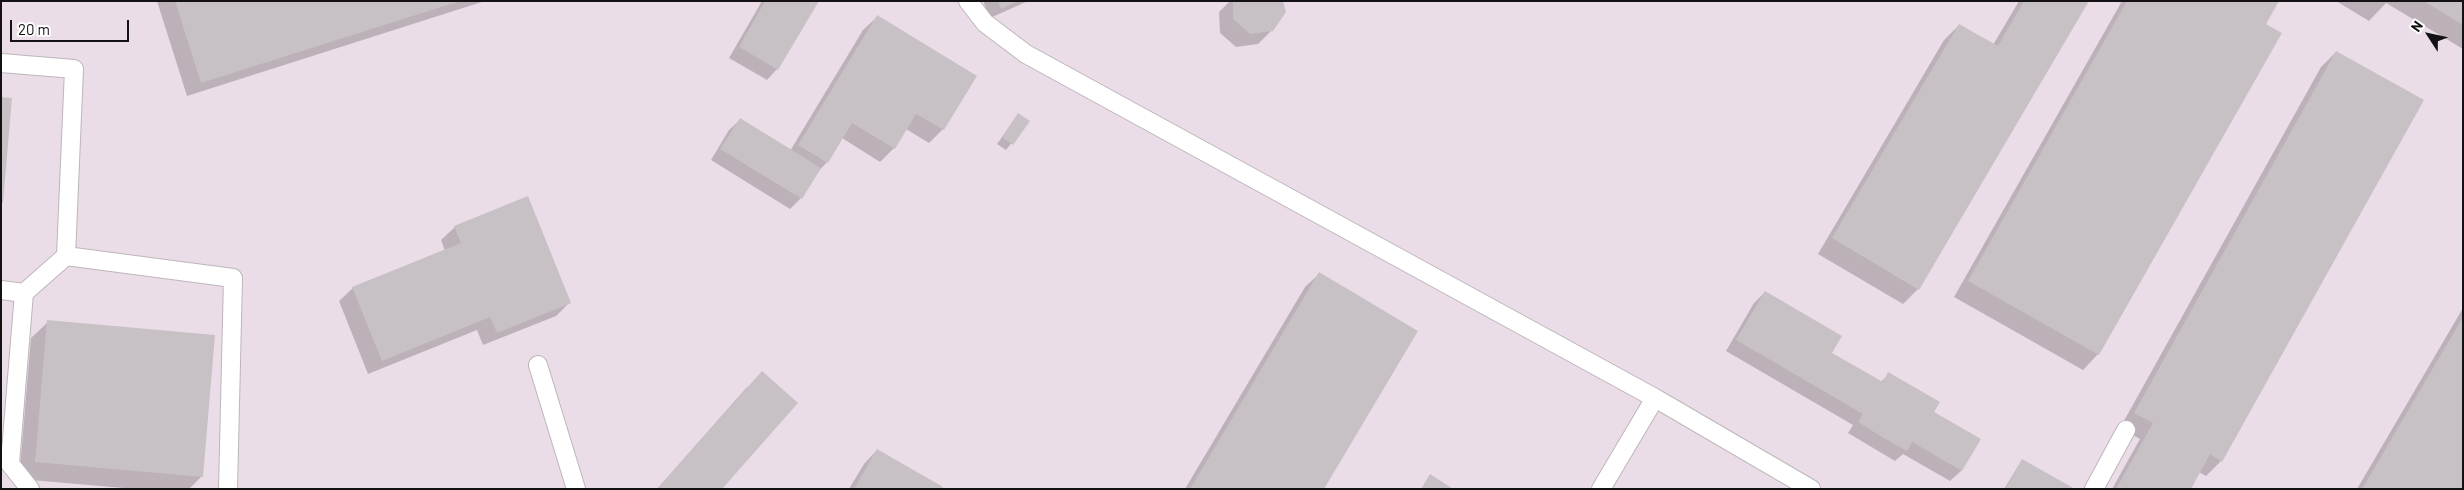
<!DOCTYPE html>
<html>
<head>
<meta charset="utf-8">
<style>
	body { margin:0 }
	#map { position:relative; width:2464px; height:490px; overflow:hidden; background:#f1eaf0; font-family:Barlow,sans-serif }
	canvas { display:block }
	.frame { position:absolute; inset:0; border:2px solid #131113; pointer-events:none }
	.north { position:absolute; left:2404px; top:10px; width:50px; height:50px; -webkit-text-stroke:4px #fff; paint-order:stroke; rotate:305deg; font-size:14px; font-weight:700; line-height:20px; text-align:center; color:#131113 }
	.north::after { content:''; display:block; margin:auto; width:18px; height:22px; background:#131113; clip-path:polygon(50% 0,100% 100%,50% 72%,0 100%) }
	.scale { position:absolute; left:10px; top:20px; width:119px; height:22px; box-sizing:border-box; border:2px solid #131113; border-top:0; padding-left:6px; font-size:15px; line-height:18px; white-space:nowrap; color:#131113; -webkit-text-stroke:4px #fff; paint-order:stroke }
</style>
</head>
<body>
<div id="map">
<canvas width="2464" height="490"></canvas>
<div class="frame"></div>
<div class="north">N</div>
<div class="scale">20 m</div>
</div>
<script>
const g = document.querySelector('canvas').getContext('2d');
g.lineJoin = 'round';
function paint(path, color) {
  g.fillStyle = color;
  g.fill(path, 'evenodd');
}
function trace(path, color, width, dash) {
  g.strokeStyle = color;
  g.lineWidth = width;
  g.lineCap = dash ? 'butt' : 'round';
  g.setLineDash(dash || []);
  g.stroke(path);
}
paint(new Path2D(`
	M1,1h2462v488h-2462z`), '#ebdde8');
paint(new Path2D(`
	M157,1h328l-298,95z
	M762,1h55l-40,68 -10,11 -38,-22z
	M983,1h45l-38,17z
	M1230,1h52l-10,29 -14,14 -22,3 -16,-14 -1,-21z
	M2019,1h68l-169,288 -15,15 -85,-50 126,-214 15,-15 34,20z
	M2122,1h155l-13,23 16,9 -182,321 -15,16 -129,-73z
	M2336,1h127v48l-77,-46 -17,18z
	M877,17l98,59 -32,53 -14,14 -23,-14 -12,19 -14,14 -38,-24 -15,24 -9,10 -17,26 -11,11 -79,-49 18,-30 11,-10 50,31 73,-121z
	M2336,52l-115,409 -15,15 -7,-4 -9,17h-78l28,-50 -20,-11 201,-361z
	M1018,115l10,7 -22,28 -9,-6z
	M455,227l114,76 -13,13 -73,29 -6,-15 -109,44 -29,-73 14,-13 92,-37 -4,-11z
	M1319,274l4,215h-138l120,-202z
	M1765,292l66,61 50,29 8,-8 44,38 46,27 -18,32 -11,10 -47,-27 -8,7 -47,-28 5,-8 -127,-74 28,-48z
	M2463,308v181h-106z
	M48,322l154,154 -13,13h-54l-116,-10 12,-141z
	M748,386l-27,103h-64z
	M877,450l64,39h-92l15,-25z
	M2022,460l51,29h-69z`), '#0003');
paint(new Path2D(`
	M175,1h281l1,1 -256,81z
	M765,1h54l-41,69 -39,-23z
	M998,1h20l-17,8z
	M1233,1h50l3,11 -13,19 -23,3 -17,-15z
	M2024,1h65l-170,289 -87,-52 127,-214 39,22z
	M2127,1h152l-13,23 16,9 -183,322 -131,-74z
	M2424,1h39v24z
	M877,15l100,61 -33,54 -28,-16 -21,35 -43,-26 -24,40 -30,-18z
	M2336,51l88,49 -202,362 -12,-8 -19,35h-75l37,-66 -19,-10z
	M1,97l11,1 -9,105h-2z
	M1018,113l12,8 -17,24 -11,-8z
	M740,118l81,50 -19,31 -82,-50z
	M528,196l43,107 -74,30 -7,-16 -108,44 -30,-74 109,-44 -7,-17z
	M1319,272l99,59 -94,158h-134z
	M1765,291l77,45 -10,17 51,29 5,-10 52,30 -6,10 47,27 -19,32 -50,-29 -5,9 -25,-14 -24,-15 5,-8 -127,-74z
	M2463,317v172h-101z
	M47,320l168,15 -12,142 -168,-15z
	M762,371l36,32 -76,86h-65z
	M877,449l66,38 -1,2h-88z
	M2022,459l53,30h-70z
	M1430,474l23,15h-32z`), '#c7c1c6');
const lane = new Path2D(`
	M968,1l17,22 41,31 629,344 156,91
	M1,63l73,6 -8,187 -42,37 -23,-3
	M66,256l167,22 -5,211
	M538,365l38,124
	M3,455l27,34
	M10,463l14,-170
	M1601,489l54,-91
	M2094,489l32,-59`);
trace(lane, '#bcb6ba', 20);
trace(lane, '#fff', 18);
</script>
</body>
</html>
